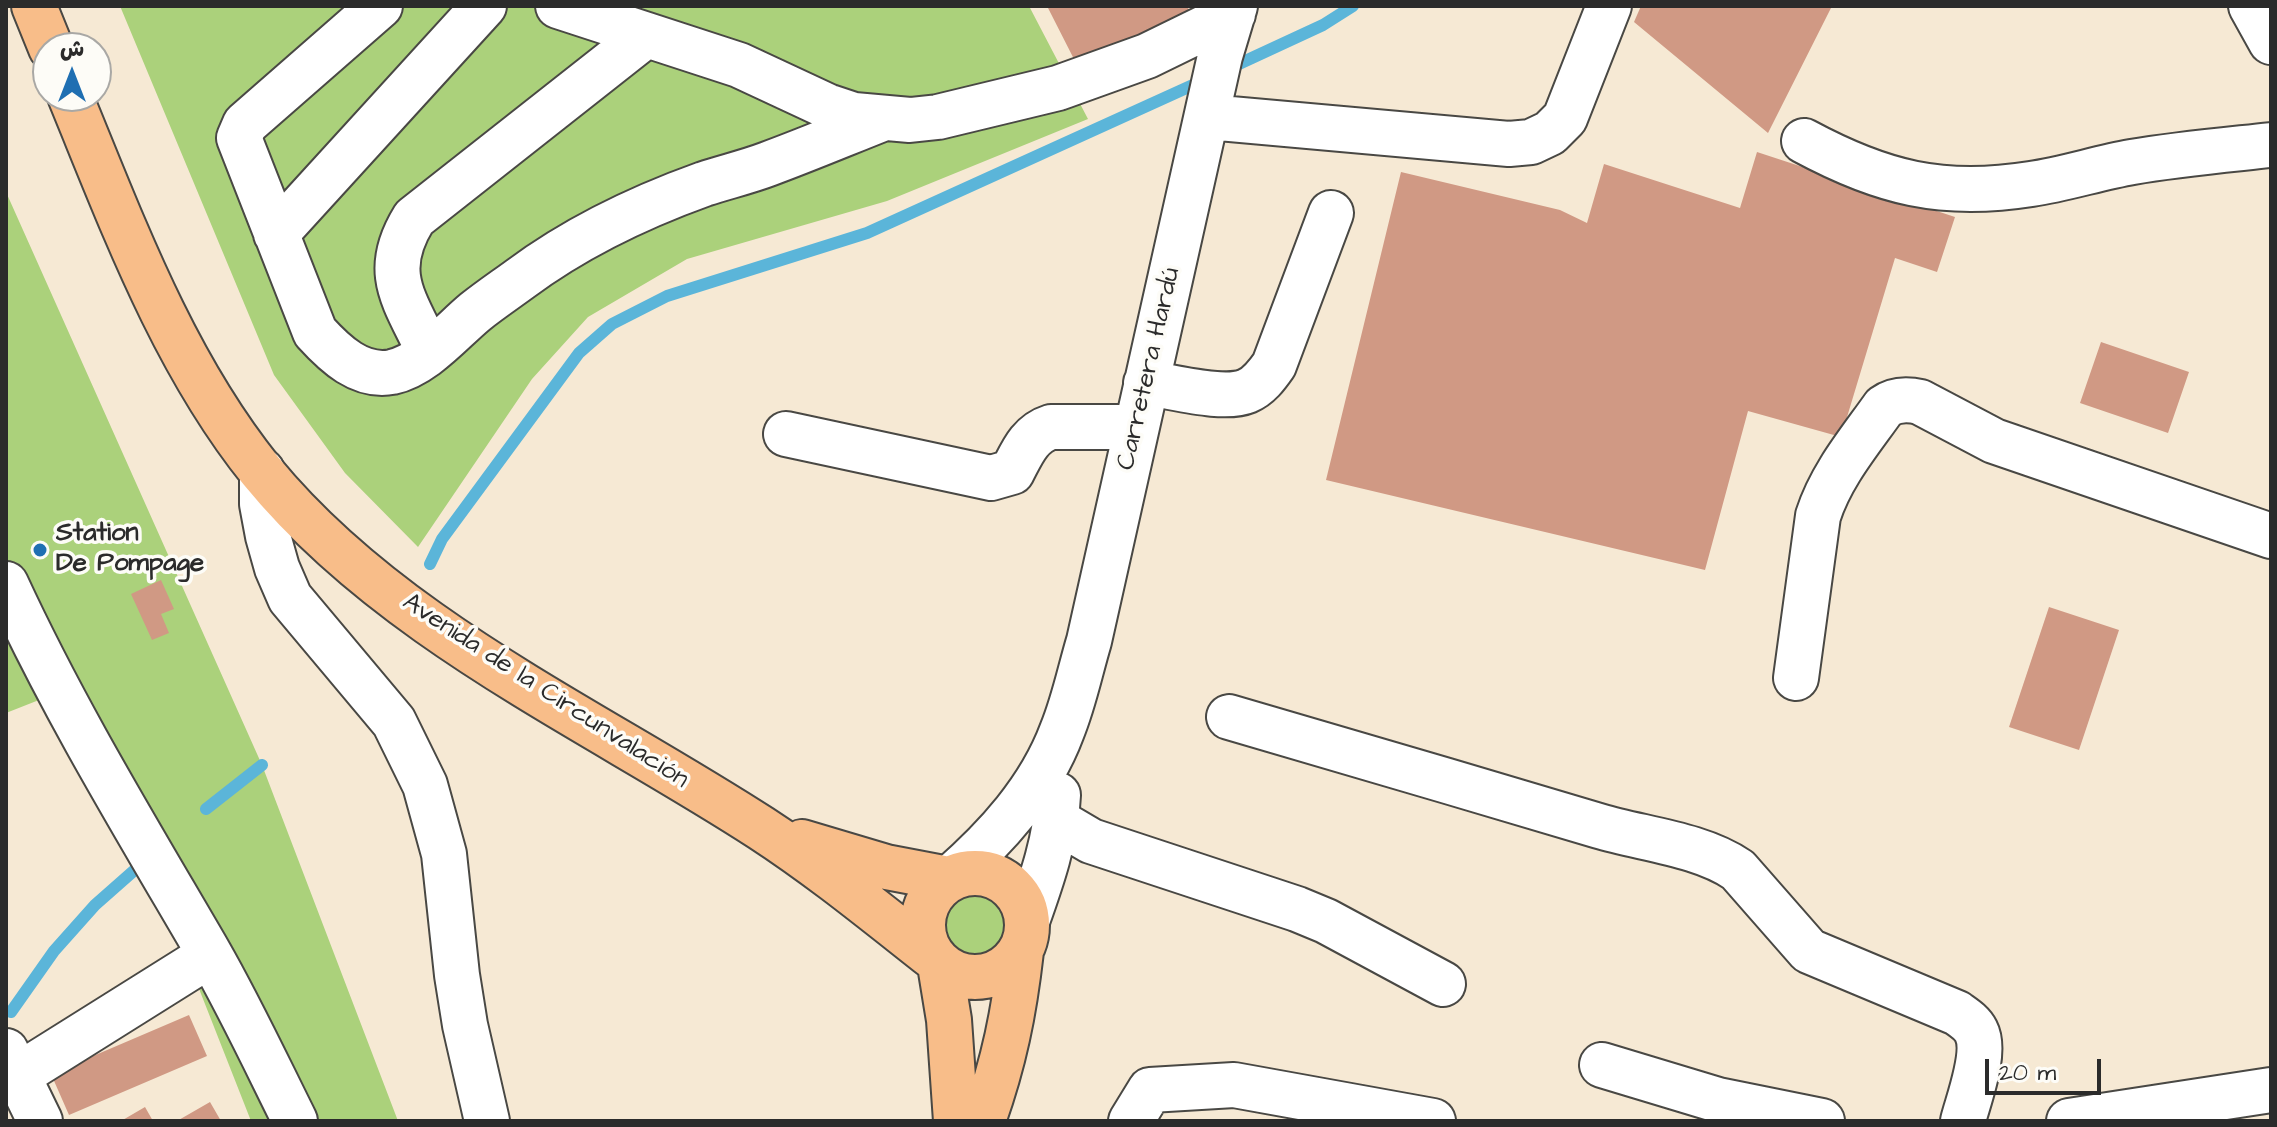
<!DOCTYPE html>
<html>
<head>
<meta charset="utf-8">
<style>
	body { margin:0 }
	#map { position:relative; width:2277px; height:1127px; overflow:hidden; background:#f6e9d4; font-family:"Architects Daughter","Playpen Sans Arabic",sans-serif }
	canvas { display:block }
	.frame { position:absolute; inset:0; border:8px solid #2b2b2b; pointer-events:none }
	.north { position:absolute; left:32px; top:32px; width:80px; height:80px; box-sizing:border-box; background:#fdfcf7; border:2px solid #a9a8a5; border-radius:50%; rotate:0deg; font-size:22px; font-weight:700; line-height:32px; text-align:center; color:#2b2b2b }
	.north::after { content:''; display:block; margin:auto; width:28px; height:36px; background:#1f6fb2; clip-path:polygon(50% 0,100% 100%,50% 72%,0 100%) }
	.scale { position:absolute; left:1985px; top:1059px; width:116px; height:36px; box-sizing:border-box; border:4px solid #2b2b2b; border-top:0; padding-left:10px; font-size:24px; line-height:28px; white-space:nowrap; color:#2b2b2b; -webkit-text-stroke:6px #fdfcf7; paint-order:stroke }
</style>
</head>
<body>
<div id="map">
<canvas width="2277" height="1127"></canvas>
<div class="frame"></div>
<div class="north">ش</div>
<div class="scale">20 m</div>
</div>
<script>
const g = document.querySelector('canvas').getContext('2d');
g.lineJoin = 'round';
function paint(path, color) {
  g.fillStyle = color;
  g.fill(path, 'evenodd');
}
function trace(path, color, width, dash) {
  g.strokeStyle = color;
  g.lineWidth = width;
  g.lineCap = dash ? 'butt' : 'round';
  g.setLineDash(dash || []);
  g.stroke(path);
}
function drawText(font, color, halo, rows, align = 'center') {
  g.font = font + ' "Architects Daughter",sans-serif';
  g.lineWidth = 7;
  g.setLineDash([]);
  g.textBaseline = 'middle';
  g.strokeStyle = halo;
  g.fillStyle = color;
  for (const [text, x, y, turn = 0] of rows) {
    g.save();
    g.translate(x, y);
    g.rotate((+turn || 0) * Math.PI / 180);
    g.textAlign = isNaN(turn) ? turn : align;
    if (halo) g.strokeText(text, 0, 0);
    g.fillText(text, 0, 0);
    g.restore();
  }
}
paint(new Path2D(`
	M120,6h909l59,113 -201,82 -200,58 -99,58 -56,62 -114,168 -73,-74 -71,-98z
	M6,192l256,573 136,356h-147l-92,-234 -87,-200 -66,26z
	M940 924a37 37 0 1 1 74 0a37 37 0 1 1-74 0Z`), '#abd17b');
trace(new Path2D(`
	M1228,69l95,-44 30,-19
	M430,564l12,-25 137,-186 33,-29 55,-28 200,-63 337,-153
	M206,809l56,-44
	M11,1012l43,-61 41,-46 51,-45`), '#5bb5d9', 12);
paint(new Path2D(`
	M1047,6h140l5,10 -114,51z
	M1641,6h191l-64,127 -134,-111z
	M1757,152l198,65 -18,55 -42,-14 -54,179 -93,-26 -43,159 -379,-90 75,-308 159,38 27,13 17,-59 136,44z
	M2101,342l88,30 -21,61 -88,-30z
	M161,580l13,29 -13,5 8,19 -17,7 -21,-46z
	M2049,607l70,23 -40,120 -70,-23z
	M189,1015l18,41 -138,59 -18,-41z
	M210,1102l11,19h-44z
	M145,1107l8,14h-32z`), '#d09984');
const minor = new Path2D(`
	M380,6l-135,118 -6,14 76,194c20,22 45,46 77,40 32,-7 59,-40 83,-60 15,-12 30,-22 45,-33 55,-41 120,-72 184,-95 21,-7 43,-12 64,-20 38,-14 76,-30 114,-45
	M558,6l181,59 88,41 27,9 56,5 28,-3 120,-29 89,-32 86,-42
	M2251,6l20,36
	M1208,117l301,27 22,-2 19,-9 15,-15 44,-112
	M1804,141c78,42 138,57 227,43 34,-5 67,-16 101,-22 46,-8 93,-12 139,-17
	M276,234l208,-228
	M429,352c-24,-52 -49,-79 -15,-134l231,-182
	M1146,383c26,3 77,18 101,8 12,-5 20,-16 27,-26l57,-152
	M786,434l205,44 21,-6c10,-19 17,-38 39,-45h85
	M262,471v33l6,32 9,32 13,30 104,124 31,63 19,69 13,121 8,50 22,96
	M6,584c59,128 132,247 203,369 31,54 58,112 86,168
	M1796,678l22,-162c13,-41 42,-75 66,-109 11,-8 23,-8 36,-5l74,39 277,95
	M1229,717c123,36 247,72 370,109 43,13 101,18 139,44l71,81 148,62c7,5 15,10 19,18 11,21 -7,67 -13,90
	M1057,821l34,20 206,68 29,12 117,63
	M949,879c47,-41 91,-89 113,-148 12,-29 18,-60 27,-90l131,-585 15,-50
	M1027,921c15,-42 29,-82 31,-126
	M6,1051l34,70
	M1602,1065l116,35 104,21
	M17,1076l193,-121
	M1131,1121l19,-31 84,-5 199,36
	M2069,1121l202,-31`);
const major = new Path2D(`
	M34,6l17,42
	M70,96c53,129 103,266 191,375 129,158 332,248 500,357 60,39 116,85 172,129
	M802,842l84,25 63,12
	M923 925a52 52 0 1 1 104 0a52 52 0 1 1-104 0Z
	M940,965l9,55 7,101
	M983,1121c21,-59 31,-108 38,-170`);
trace(minor, '#494844', 48);
trace(major, '#494844', 48);
trace(minor, '#fff', 44);
trace(major, '#f8bd89', 44);
for (const [x, y, r, color] of [
	[40,550,8,"#1f6fb2"]
]) {
  const dot = new Path2D();
  dot.arc(x, y, r, 0, 2 * Math.PI);
  g.fillStyle = color;
  g.fill(dot);
  trace(dot, '#fdfcf7', 3);
}
drawText('26px', '#2b2b2b', '#fdfcf7', [
	["Carretera Hardú",1150,369,-77],
	["Avenida de la Circunvalación",545,692,33]
]);
drawText('bold 26px', '#2b2b2b', '#fdfcf7', [
	["Station",56,535],
	["De Pompage",56,565]
], 'left');
</script>
</body>
</html>
